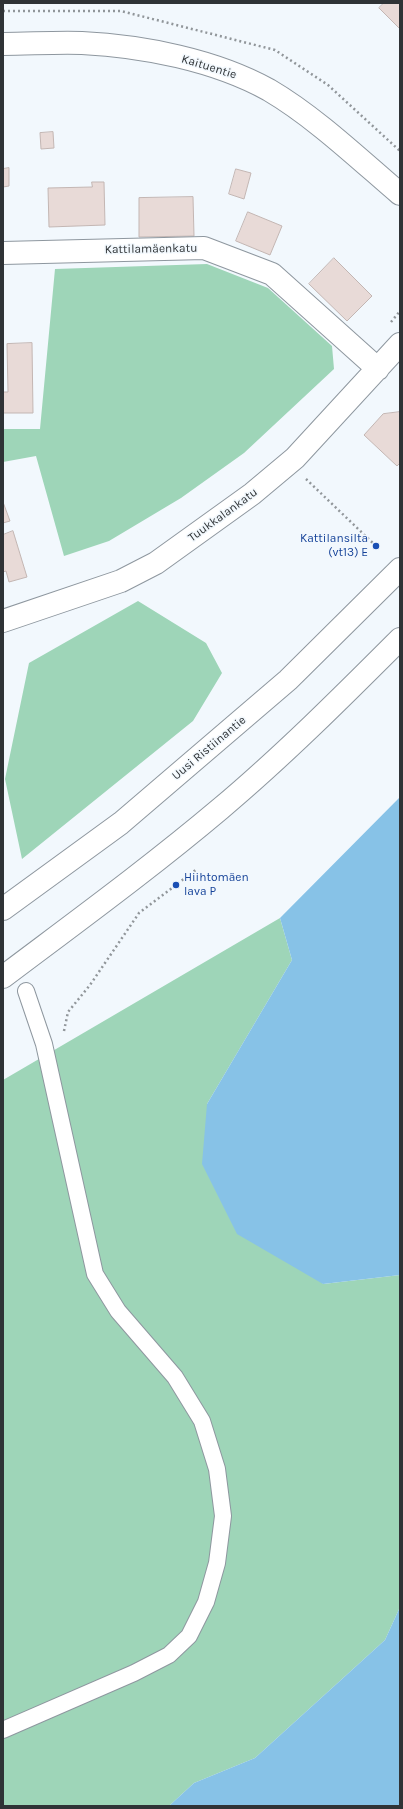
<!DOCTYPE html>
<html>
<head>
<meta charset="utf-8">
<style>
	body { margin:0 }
	#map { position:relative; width:403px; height:1809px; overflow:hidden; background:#f2f8fd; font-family:Karla,sans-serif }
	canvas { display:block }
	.frame { position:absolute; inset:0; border:4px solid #2f3336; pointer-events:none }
</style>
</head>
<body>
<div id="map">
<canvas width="403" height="1809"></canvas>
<div class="frame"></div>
</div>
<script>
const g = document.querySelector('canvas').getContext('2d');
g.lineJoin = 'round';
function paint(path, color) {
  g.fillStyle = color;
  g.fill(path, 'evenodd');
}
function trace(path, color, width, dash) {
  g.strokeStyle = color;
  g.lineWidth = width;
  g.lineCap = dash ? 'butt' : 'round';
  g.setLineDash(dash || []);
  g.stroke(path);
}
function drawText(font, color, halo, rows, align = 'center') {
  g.font = font + ' Karla,sans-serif';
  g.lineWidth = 3;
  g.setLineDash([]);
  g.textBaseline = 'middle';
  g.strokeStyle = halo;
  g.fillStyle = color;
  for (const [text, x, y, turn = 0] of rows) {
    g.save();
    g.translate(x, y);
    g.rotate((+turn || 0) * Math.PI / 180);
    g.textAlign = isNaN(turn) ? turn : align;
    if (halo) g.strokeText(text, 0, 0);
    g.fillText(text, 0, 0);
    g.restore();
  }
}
paint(new Path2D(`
	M207,264l61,24 64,58 2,23 -90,84 -63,45 -72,43 -45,15 -28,-100 -33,6v-33h37l15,-160z
	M138,601l68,42 16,30 -29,48 -171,138 -17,-80 24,-116z
	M280,918l12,42 -85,144 116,180 77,-9v332l-15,33 -130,118 -61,25 -25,23h-166v-726z`), '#9ed5b8');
paint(new Path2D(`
	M400,797v478l-77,9 -86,-50 -35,-70 5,-60 85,-144 -12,-42z
	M400,1607v199h-231l25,-23 61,-25 130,-118z`), '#87c2e7');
const building = new Path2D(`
	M384,3h16v26l-21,-21z
	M53,132l1,16 -13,1 -1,-16z
	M9,168v18l-6,1v-18z
	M236,169l15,4 -7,26 -15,-5z
	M92,182h12l1,43 -56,2 -1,-39 44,-1z
	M193,197l1,39 -55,1v-39z
	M248,212l34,14 -12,29 -34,-14z
	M334,258l38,38 -25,25 -38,-37z
	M32,343l1,70h-30v-21h5l-1,-48z
	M400,412v51l-3,3 -33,-31 19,-21z
	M3,502l7,19 -7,2z
	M13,531l14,46 -18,5 -3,-11 -3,1v-37z`);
paint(building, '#e8dad7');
trace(building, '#c3b6b3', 1);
const service = new Path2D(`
	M3,1730l131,-57 35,-18 20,-19 17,-34 11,-39 6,-47 -6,-47 -15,-48 -27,-44 -57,-66 -23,-37 -51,-230 -18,-53`);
const minor = new Path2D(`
	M3,253l201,-5 68,26 106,95
	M3,621l118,-40 35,-18 96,-69 43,-36 105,-114`);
const tertiary = new Path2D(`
	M3,44c26,0 53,-2 79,-1 61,3 133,17 187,47 46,27 90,69 131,104`);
const trunk = new Path2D(`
	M3,909l118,-86 167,-143 112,-111
	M3,977c73,-55 147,-109 217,-168 63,-53 122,-112 180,-170`);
trace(service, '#8e979f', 18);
trace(minor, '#8e979f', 24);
trace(tertiary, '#8e979f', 24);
trace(trunk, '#8e979f', 24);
trace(new Path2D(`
	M3,11h118l154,39 53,35 72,66
	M391,322l9,-11
	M306,479l70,67
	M64,1031l4,-19 22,-27 49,-72 58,-44`), '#91969a', 2.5, [2, 3]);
trace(service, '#fff', 16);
trace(minor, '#fff', 22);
trace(tertiary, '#fff', 22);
trace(trunk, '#fff', 22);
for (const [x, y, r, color] of [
	[376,546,4,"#1a4fb4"],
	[176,885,4,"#1a4fb4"]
]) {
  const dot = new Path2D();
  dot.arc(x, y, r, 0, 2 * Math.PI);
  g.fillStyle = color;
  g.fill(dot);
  trace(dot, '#f2f8fd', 1.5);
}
drawText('12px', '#2f3336', '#f2f8fd', [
	["Kaituentie",209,67,17],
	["Kattilamäenkatu",151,249,-1],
	["Tuukkalankatu",223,515,-36],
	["Uusi Ristiinantie",209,748,-40]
]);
drawText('12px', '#164399', '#f2f8fd', [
	["Kattilansilta",368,539],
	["(vt13) E",368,553],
	["Hiihtomäen",184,878,"left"],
	["lava P",184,892,"left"]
], 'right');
</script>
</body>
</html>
